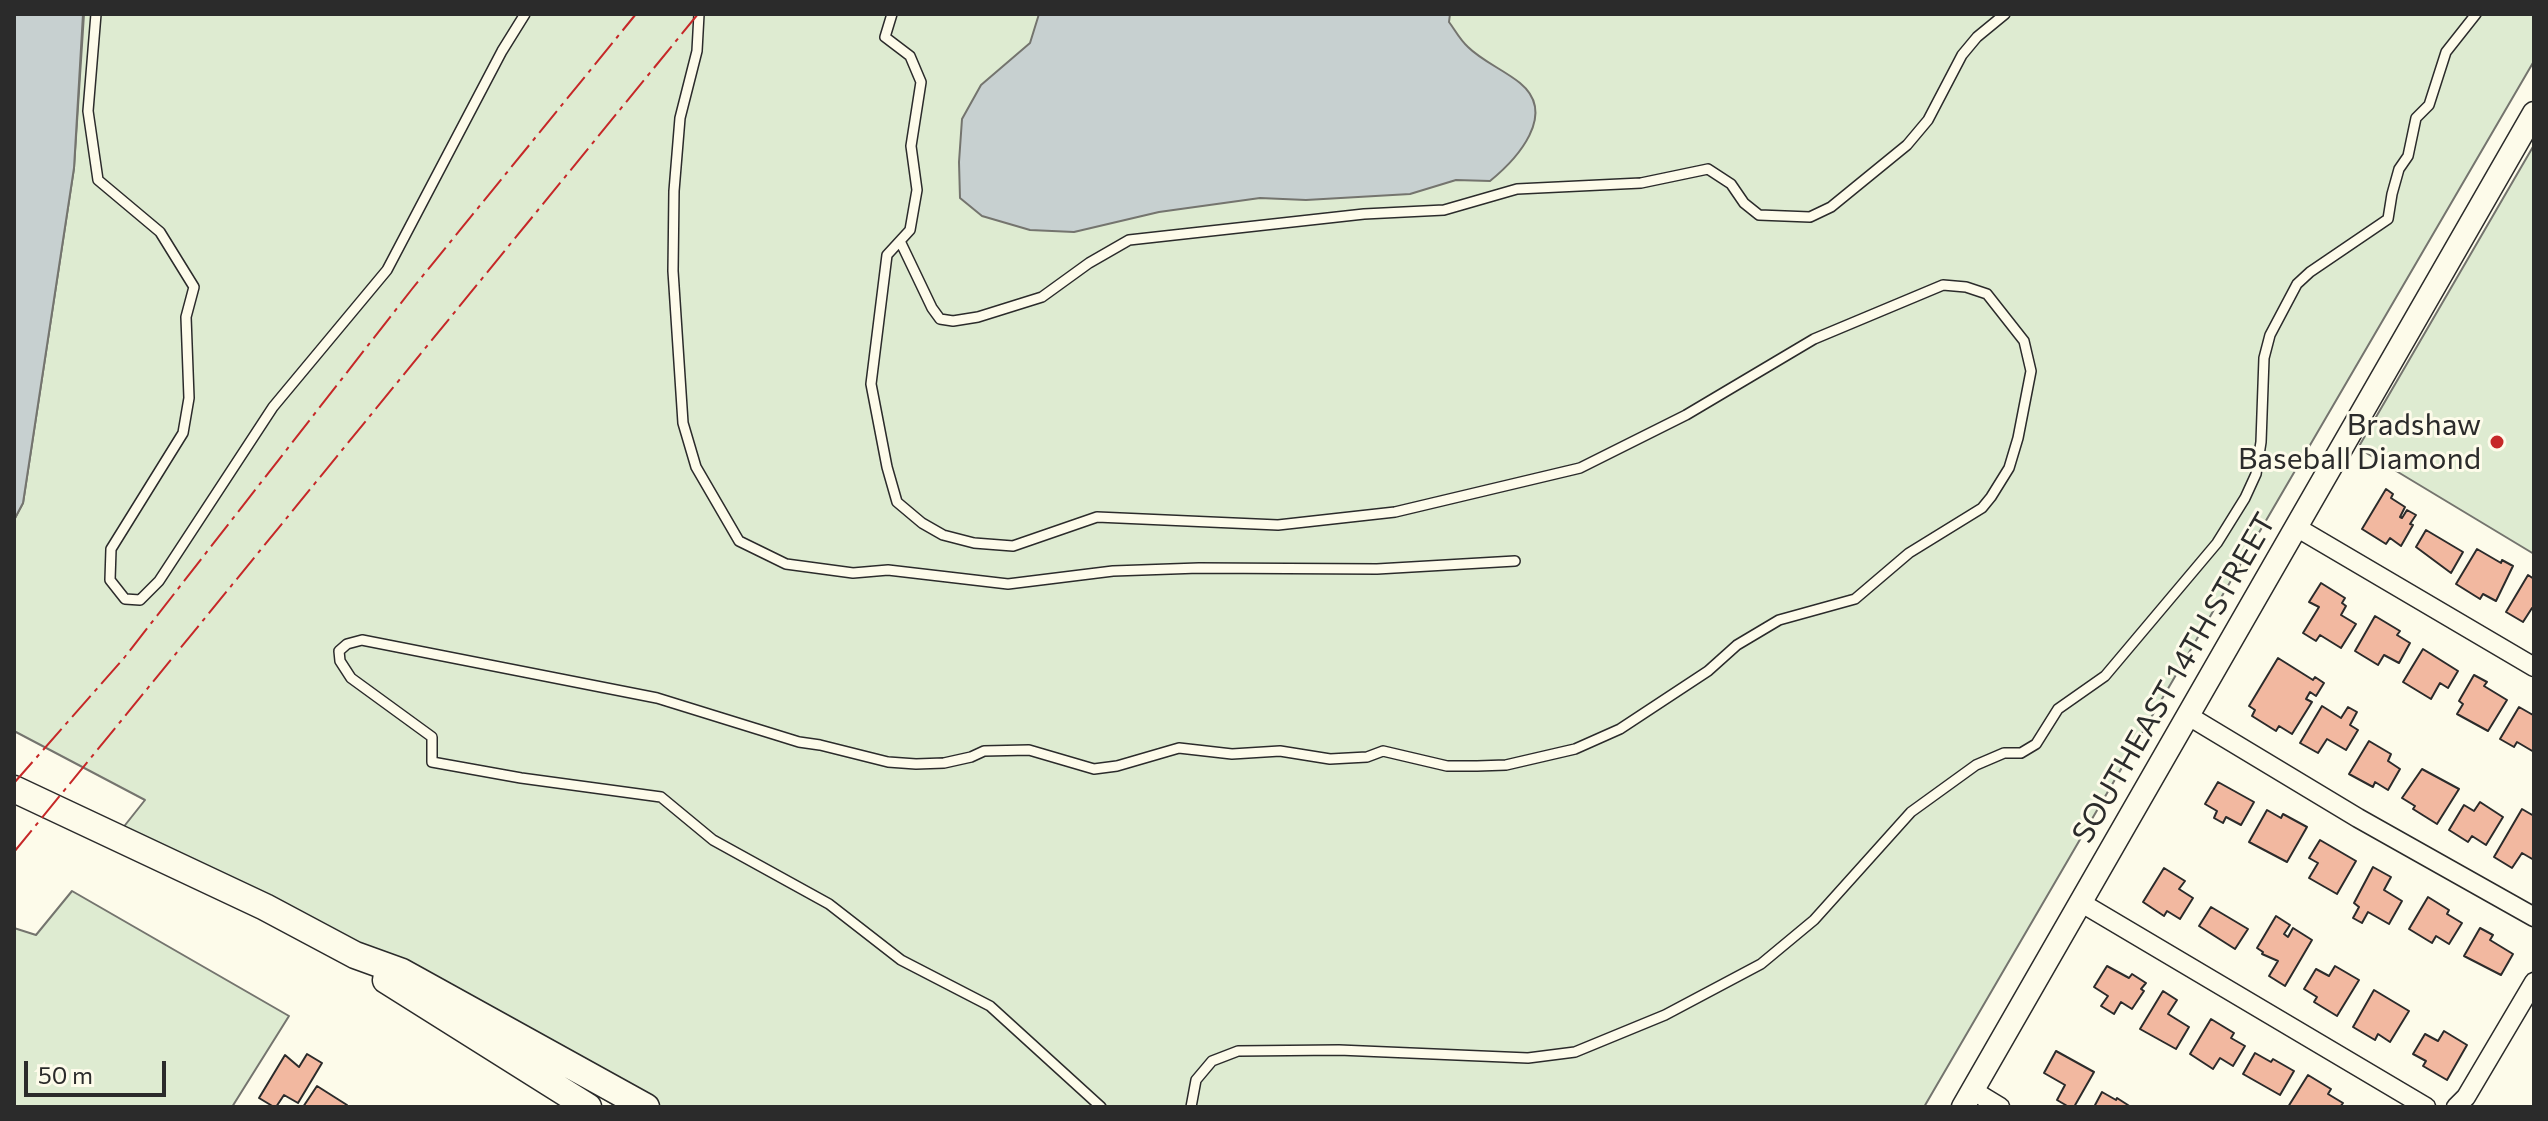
<!DOCTYPE html>
<html>
<head>
<meta charset="utf-8">
<style>
	body { margin:0 }
	#map { position:relative; width:2548px; height:1121px; overflow:hidden; background:#fdfbea; font-family:Commissioner,sans-serif }
	canvas { display:block }
	.frame { position:absolute; inset:0; border:16px solid #2b2b2b; pointer-events:none }
	.scale { position:absolute; left:24px; top:1061px; width:142px; height:36px; box-sizing:border-box; border:4px solid #2b2b2b; border-top:0; padding-left:10px; font-size:24px; line-height:28px; white-space:nowrap; color:#2b2b2b; -webkit-text-stroke:6px #fdfbea; paint-order:stroke }
</style>
</head>
<body>
<div id="map">
<canvas width="2548" height="1121"></canvas>
<div class="frame"></div>
<div class="scale">50 m</div>
</div>
<script>
const g = document.querySelector('canvas').getContext('2d');
g.lineJoin = 'round';
function paint(path, color) {
  g.fillStyle = color;
  g.fill(path, 'evenodd');
}
function trace(path, color, width, dash) {
  g.strokeStyle = color;
  g.lineWidth = width;
  g.lineCap = dash ? 'butt' : 'round';
  g.setLineDash(dash || []);
  g.stroke(path);
}
function drawText(font, color, halo, rows, align = 'center') {
  g.font = font + ' Commissioner,sans-serif';
  g.lineWidth = 6;
  g.setLineDash([]);
  g.textBaseline = 'middle';
  g.strokeStyle = halo;
  g.fillStyle = color;
  for (const [text, x, y, turn = 0] of rows) {
    g.save();
    g.translate(x, y);
    g.rotate((+turn || 0) * Math.PI / 180);
    g.textAlign = isNaN(turn) ? turn : align;
    if (halo) g.strokeText(text, 0, 0);
    g.fillText(text, 0, 0);
    g.restore();
  }
}
const green = new Path2D(`
	M84,14h2450v47l-610,1046h-1307l-208,-124 -291,-149 27,-34 -131,-69v-211l9,-17 51,-335z
	M2534,145v409l-176,-106z
	M72,891l217,125 -57,91h-218v-179l22,7z`);
paint(green, '#deebd1');
trace(green, '#74746e', 2);
const water = new Path2D(`
	M14,14h69l-9,154 -51,335 -9,17z
	M1039,14h411l-1,8c6,8 11,18 19,25 14,14 36,23 52,36 38,31 -3,76 -30,98l-34,-1 -46,14 -104,6 -46,-2 -101,14 -85,20 -44,-2 -48,-14 -22,-18 -1,-36 3,-43 19,-34 49,-42z`);
paint(water, '#c7d0d0');
trace(water, '#74746e', 2);
const building = new Path2D(`
	M2386,489l7,5 -2,4 14,9 -5,10 2,1 5,-8 9,5 -6,9 3,1 -12,21 -11,-8 -4,6 -24,-15z
	M2426,530l37,22 -12,21 -35,-26z
	M2477,549l24,14 1,-3 11,6 -17,35 -13,-7 -3,5 -24,-15z
	M2528,575l6,4v30l-2,-1 -9,14 -17,-10z
	M2321,583l24,15 -3,5 4,3 -5,9 15,9 -15,24 -21,-13 -4,6 -13,-8 16,-26 -10,-5z
	M2375,616l25,15 -3,4 13,8 -11,20 -15,-8 -6,10 -23,-14z
	M2423,649l35,22 -10,17 -8,-5 -9,16 -28,-17z
	M2278,658l35,22 2,-3 9,6 -8,13 -6,-4 -4,7 6,3 -20,32 -13,-8 -3,5 -24,-15 3,-6 -6,-4z
	M2474,675l13,7 -3,4 23,14 -19,31 -31,-17 6,-10 -4,-3z
	M2322,706l19,12 7,-11 9,5 -7,13 8,5 -12,20 -19,-11 -9,14 -18,-10z
	M2519,707l14,8 1,-2v39l-17,-10 -3,5 -14,-8z
	M2369,741l22,13 -3,7 12,8 -12,21 -13,-8 -2,5 -24,-13z
	M2422,769l37,20 -22,35 -24,-15 2,-3 -13,-8z
	M2218,782l36,20 -13,23 -15,-8 -3,6 -9,-5 3,-7 -12,-7z
	M2480,802l23,15 -17,28 -14,-9 -4,6 -19,-12 15,-25 10,6z
	M2522,809l12,7v44l-12,-7 -10,15 -18,-11z
	M2267,810l14,8 2,-4 24,13 -20,35 -38,-20z
	M2320,840l36,21 -19,33 -28,-16 9,-15 -9,-5z
	M2373,867l18,10 -7,13 18,11 -13,23 -21,-12 -6,11 -9,-5 6,-11 -5,-4z
	M2164,868l21,13 -6,8 14,9 -13,21 -13,-8 -3,5 -21,-14z
	M2428,897l21,13 -2,4 15,9 -13,21 -13,-8 -4,7 -23,-14z
	M2211,907l37,22 -13,20 -36,-23z
	M2276,916l14,9 -6,9 4,3 5,-9 19,12 -27,46 -16,-10 9,-15 -16,-7 1,-2 -6,-4z
	M2480,928l13,7 -3,5 23,14 -12,21 -37,-19z
	M2107,966l22,12 3,-4 14,9 -5,6 3,2 -12,18 -11,-7 -7,12 -13,-8 7,-10 -14,-9z
	M2335,966l24,14 -22,36 -23,-14 3,-5 -13,-8 12,-20 13,7z
	M2374,990l35,21 -19,31 -12,-8 -3,6 -22,-13z
	M2163,991l14,9 -9,14 21,13 -13,22 -36,-20z
	M2211,1019l23,14 -3,5 14,8 -12,20 -13,-8 -7,11 -23,-15z
	M2444,1031l23,14 -20,35 -24,-14 3,-5 -13,-7 12,-20 13,7z
	M2056,1051l38,21 -20,35h-5l-12,-7 8,-15 -21,-12z
	M2255,1053l16,9 2,-3 21,12 -14,24 -37,-21z
	M307,1054l15,9 -24,40 -14,-8 -8,12h-2l-15,-9 26,-43 14,12z
	M2308,1075l23,14 -3,5 15,9 -3,4h-52z
	M317,1086l30,19 -2,2h-42z
	M2102,1092l14,8 1,-2 14,9h-37z`);
paint(building, '#f2b8a0');
trace(building, '#2b2b2b', 2);
const service = new Path2D(`
	M96,14l-8,97 10,69 62,52 34,55 -8,30 3,81 -6,35 -72,116 -1,31 15,19 15,1 19,-19 114,-174 114,-137 115,-219 23,-37
	M699,14l-2,37 -17,67 -6,73 -1,80 10,152 13,44 43,74 47,23 67,9 35,-3 120,14 105,-13 86,-3 178,1 138,-8
	M892,14l-7,23 25,19 11,26 -10,64 6,44 -7,40 -23,25 -16,129 16,83 10,35 25,21 21,12 31,8 39,3 84,-29 181,8 117,-13 185,-44 106,-53 128,-76 129,-54 23,2 21,7 37,47 7,30 -13,67 -9,30 -18,29 -9,11 -73,45 -54,46 -76,21 -42,25 -29,26 -88,58 -45,20 -69,16 -29,1h-30l-64,-15 -16,6 -37,2 -50,-8 -48,3 -53,-6 -62,18 -23,3 -65,-19 -45,1 -13,6 -27,6 -28,1 -28,-2 -68,-17 -21,-3 -142,-44 -295,-58 -15,4 -8,7 1,10 11,17 81,59v25l89,16 140,19 52,43 116,64 72,56 89,46 111,101
	M900,241l32,67 8,11 13,2 25,-4 64,-20 47,-34 40,-23 235,-26 80,-4 73,-21 124,-6 67,-14 23,15 13,19 15,12 51,2 21,-10 76,-62 21,-25 34,-65 15,-18 28,-23
	M1191,1107l5,-27 16,-19 26,-10 101,-1 189,8 47,-6 90,-37 96,-51 53,-44 97,-108 65,-47 28,-12h17l15,-9 22,-35 47,-33 112,-133 28,-45 11,-24 5,-32 3,-84 6,-23 27,-51 13,-12 78,-53 4,-25 7,-25 9,-13 8,-38 13,-13 17,-53 30,-38`);
const minor = new Path2D(`
	M2296,527l238,140
	M2187,715l171,103 176,99
	M2080,902l346,205
	M1972,1090l28,17
	M2456,1107l10,-10 68,-115`);
const tertiary = new Path2D(`
	M1963,1107l571,-994`);
const primary = new Path2D(`
	M14,789l251,118 90,48 47,17 244,135
	M386,980l202,127`);
trace(service, '#2b2b2b', 12);
trace(minor, '#2b2b2b', 21);
trace(tertiary, '#2b2b2b', 25);
trace(primary, '#2b2b2b', 29);
trace(service, '#fdfbea', 9);
trace(minor, '#fdfbea', 18);
trace(tertiary, '#fdfbea', 22);
trace(primary, '#fdfbea', 26);
trace(new Path2D(`
	M14,783l110,-125 288,-369 224,-275
	M14,852l684,-838`), '#c62828', 2, [28, 6, 4, 6]);
for (const [x, y, r, color] of [
	[2497,442,8,"#c62828"]
]) {
  const dot = new Path2D();
  dot.arc(x, y, r, 0, 2 * Math.PI);
  g.fillStyle = color;
  g.fill(dot);
  trace(dot, '#fdfbea', 3);
}
drawText('30px', '#2b2b2b', '#fdfbea', [
	["Bradshaw",2481,425],
	["Baseball Diamond",2481,459]
], 'right');
drawText('30px', '#2b2b2b', '#fdfbea', [
	["SOUTHEAST 14TH STREET",2174,678,-60]
]);
</script>
</body>
</html>
